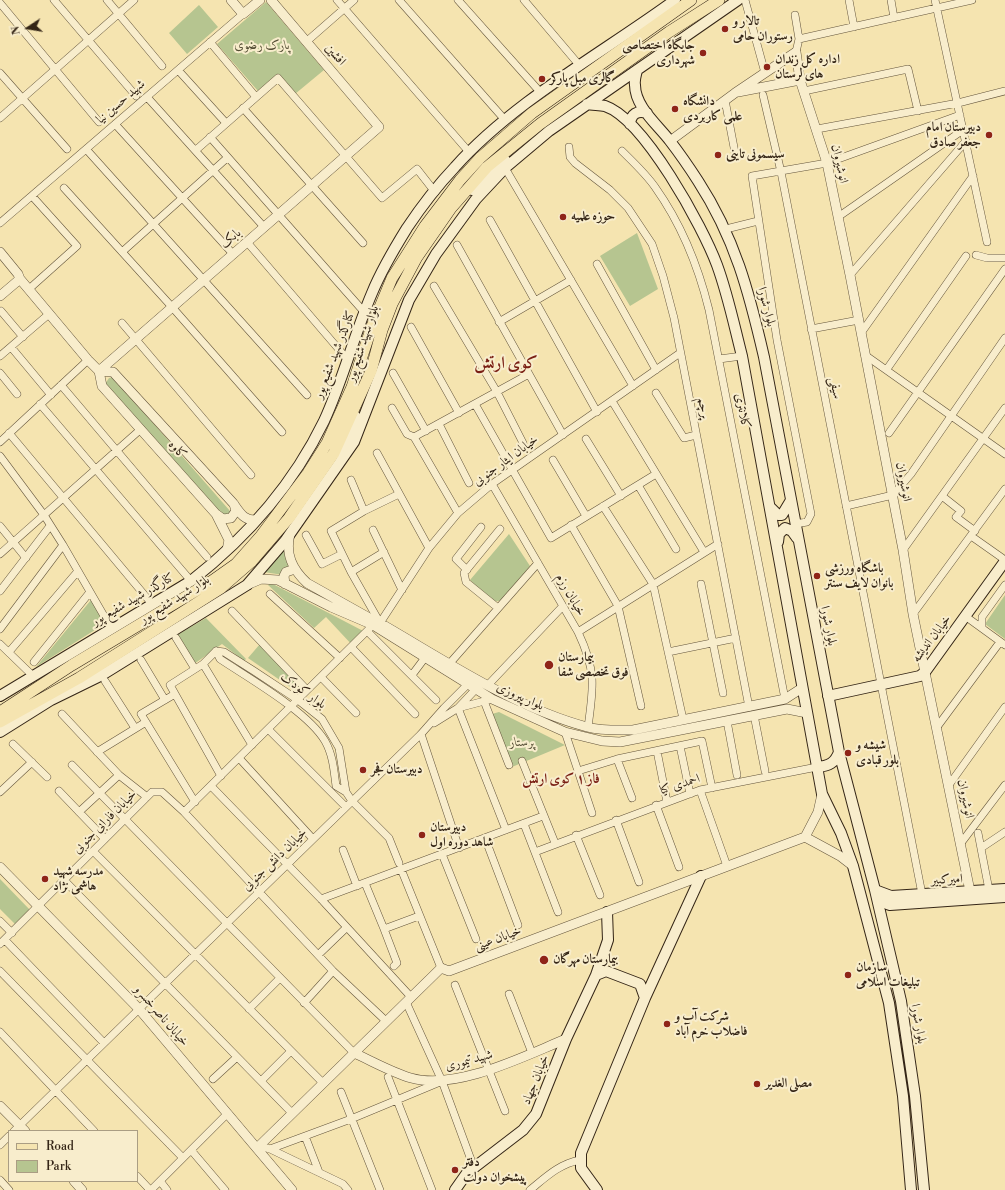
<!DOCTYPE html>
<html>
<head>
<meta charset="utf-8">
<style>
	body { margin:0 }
	#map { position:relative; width:1005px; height:1190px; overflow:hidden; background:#f5e4b0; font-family:"Libre Bodoni",serif }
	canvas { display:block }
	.legend { position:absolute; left:8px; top:1130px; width:130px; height:52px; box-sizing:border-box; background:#f8edcc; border:1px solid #aa9d83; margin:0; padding:5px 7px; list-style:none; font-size:12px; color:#342516 }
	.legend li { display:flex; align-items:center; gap:8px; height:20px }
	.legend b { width:20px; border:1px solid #aa9d83 }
	.north { position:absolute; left:8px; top:8px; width:40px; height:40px; -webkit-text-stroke:3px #f8edcc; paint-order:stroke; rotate:258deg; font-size:11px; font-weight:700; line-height:16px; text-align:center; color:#342516 }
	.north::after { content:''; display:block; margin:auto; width:14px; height:18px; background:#342516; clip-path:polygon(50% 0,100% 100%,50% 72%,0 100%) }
</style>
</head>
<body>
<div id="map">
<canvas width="1005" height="1190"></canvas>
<ul class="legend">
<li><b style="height:5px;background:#f5e4b0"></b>Road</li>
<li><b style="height:11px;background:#b6c590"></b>Park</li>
</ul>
<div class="north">N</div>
</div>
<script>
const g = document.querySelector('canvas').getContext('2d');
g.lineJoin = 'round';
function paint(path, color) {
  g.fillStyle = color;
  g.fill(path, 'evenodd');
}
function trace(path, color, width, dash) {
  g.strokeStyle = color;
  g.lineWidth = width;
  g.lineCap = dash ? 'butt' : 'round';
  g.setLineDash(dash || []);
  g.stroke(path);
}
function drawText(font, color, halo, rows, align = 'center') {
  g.font = font + ' "Libre Bodoni",Amiri,serif';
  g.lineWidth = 4;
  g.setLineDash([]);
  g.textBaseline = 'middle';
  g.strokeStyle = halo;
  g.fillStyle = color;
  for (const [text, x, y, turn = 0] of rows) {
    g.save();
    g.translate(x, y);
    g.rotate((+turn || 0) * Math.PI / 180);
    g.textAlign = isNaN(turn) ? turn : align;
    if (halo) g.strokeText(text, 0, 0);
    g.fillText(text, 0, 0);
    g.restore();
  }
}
paint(new Path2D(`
	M266,2l58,68 -29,24 -18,-20 -19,17 -41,-47z
	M199,5l19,22 -31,27 -18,-21z
	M637,233l21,56 -28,17 -30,-50z
	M113,377l117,134 1,3 -7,5 -119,-135 4,-6z
	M509,534l21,32 -26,34 -11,2 -23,-22z
	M283,548l3,10 5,8 -6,2 -2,7 -19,-3z
	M271,583l98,51 -15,13 -28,-30 -12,11 -46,-43z
	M1005,595v44l-20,-15z
	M91,600l15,23 -70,44z
	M206,618l40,41 -2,2 -22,-17 -28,20 -17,-29z
	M260,644l47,48 -4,4 -55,-38z
	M499,712l66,33 -53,22 -20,-53z
	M0,879l31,32 -16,13 -15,-15z`), '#b6c590');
const minor = new Path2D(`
	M54,0l82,96
	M107,0l55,66
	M337,0l132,152
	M399,0l106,120
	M458,0l83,93
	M524,0l56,66
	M745,0l20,73
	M849,0l5,27
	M891,0l3,18
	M935,0l52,242
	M0,3l99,119
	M795,15l4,24 -3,13
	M799,39l173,-39
	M210,42l46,55
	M306,42l48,-42
	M178,70l48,53
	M0,73l67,76
	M804,91l104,-22 10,42
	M763,95l18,77 141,722
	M147,97l117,130
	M725,100l11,58
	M243,108l120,135
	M0,118l134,-118
	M115,124l118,130
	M817,129l141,-26 47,-12
	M210,137l155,176
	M569,147l1,10 5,6 35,27 18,18 24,36 11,32 11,42 75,389
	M86,149l221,246
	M196,150l82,-72 104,120 35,-29 18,23
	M622,151c11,11 24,23 33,36 27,38 43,78 54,123l76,389
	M505,168l128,218
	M64,188l108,119 110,125
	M838,217l125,-87
	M490,220l107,192
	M0,223l243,-209
	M726,229l32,-8
	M247,242l101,118
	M457,245l106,190
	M122,252l105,-94
	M976,255l11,3h18
	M597,264l59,106
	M850,275l116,-134
	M434,286l63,106 26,51
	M29,289l48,-43 -45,-50
	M1,311l22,26
	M499,322l72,-42
	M122,323l129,152
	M411,327l48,86
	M811,329l48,-9
	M861,333l112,-157
	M11,347l40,48
	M865,355l140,99
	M0,356l49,-42
	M719,359l23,-3
	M887,369l79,-113
	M0,373l17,21
	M393,373l33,58
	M61,385l146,172
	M656,393l28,45 12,-3
	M612,401l92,151
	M40,404l151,177
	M475,404l76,134 105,-64
	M392,408l15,26 7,3
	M439,424l30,59
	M9,433l143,171
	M889,433l116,-164
	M414,437l115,-63
	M414,437l44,76
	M586,439l35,57
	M0,442l88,-82
	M377,453l52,95
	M0,456l44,59 19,30
	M553,460l33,56
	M351,480l13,31
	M492,484l86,148c18,38 16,53 10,95
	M638,485l38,64
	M399,494l-35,17 -33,20 20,41 29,51 49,-75 29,-35 34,-29 188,-131
	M942,496l19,15 -5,6 19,14
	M603,506l50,78 30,135
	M846,506l47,-11 18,-21 94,-136
	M795,524l12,-2 4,-8 -34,-174 -25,-164 75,-13 133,-48
	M571,525l47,81 23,100
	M0,526l26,32
	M373,530l29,60
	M306,535l16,29 20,-10
	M971,536l34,24
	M903,550l102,-142
	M0,554l141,-125
	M467,570l-11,-11 25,-32
	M351,572l33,-20
	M701,584l22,109
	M0,591l50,-65
	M270,594l70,64
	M498,608l-32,-26 -2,-9 36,-44
	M232,611l75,79
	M913,614l92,-125
	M965,616l40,29
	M982,628v-11l23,-32
	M0,629l63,-84 48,83
	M367,631l69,69
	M578,632l140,-88
	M176,638l19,31
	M0,644l33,32
	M351,647l64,67
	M216,651l8,1 30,19 44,29 24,19 17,29 7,44 6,9 37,37 10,25
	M216,651l4,8c30,20 88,53 105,82 8,14 9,30 11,45l10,6
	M216,651l-13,13 -33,21 51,91
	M9,652l69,-81
	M668,652l68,-14
	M141,660l24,40
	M34,662l56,-70
	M450,663l88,-100
	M203,664l49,81
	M412,675l12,-16
	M321,677l35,36
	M105,681l30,47
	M488,685l74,-78
	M175,694l-34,20 54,88
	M492,699l-34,9 48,122
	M484,701l25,64
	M62,714l57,61 28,22
	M754,715l11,56
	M727,721l10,54
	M434,723l24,-15 17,-18
	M937,727l63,-85
	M268,729l78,78
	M565,732l27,81
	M421,734l38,114
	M13,744l34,33
	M680,746l10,48
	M657,751l10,51
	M97,752l49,-30
	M239,758l74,81
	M617,759l15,39
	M522,761l33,82
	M72,765l282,288
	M578,771l39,-12 85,-18 10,47
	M949,785l56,-78
	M211,786l110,113 90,98
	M700,790l27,76
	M59,791l46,48
	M0,792l32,-30
	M656,805l23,62
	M79,812l40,-37
	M184,812l189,-187
	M616,820l23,62
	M524,824l34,88
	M978,833l11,57
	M576,835l24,60
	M485,838l33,87
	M961,843l44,-58
	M981,848l24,-16
	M343,850l14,36
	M93,851l230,232
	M535,852l165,-62 117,-23
	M442,854l34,85
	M401,869l40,99
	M64,880l228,233
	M365,883l19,46 35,-13
	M321,899l222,-83
	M0,921l12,12
	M384,929l13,34 -3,3
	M5,940l99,103
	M0,944l152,-152h10l22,20 149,159 53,50
	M318,955l28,-27
	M0,971l183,187
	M455,985l50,126
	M509,994l23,59
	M406,1002l36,79 32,87
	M304,1003l29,-32
	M249,1009l31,-31
	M0,1032l94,99
	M388,1077l44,113
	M213,1079l24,-22
	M261,1081l30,-30
	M341,1092l39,98
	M14,1131l407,-397 23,-26 23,-23
	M305,1136l14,36
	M0,1145l9,-9
	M259,1146l11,3 81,-30 89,-37
	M270,1149l73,35 5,6
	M191,1150l34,40
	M137,1176l13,14
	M0,1180l9,10
	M160,1181l7,9
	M151,1190l76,-76
	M530,1190c16,-13 29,-26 50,-30`);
const tertiary = new Path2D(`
	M231,0l12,14 17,-14
	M738,92l62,-12
	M670,141l65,-48 61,-41 4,28 27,83 23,112 53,275 10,64 57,277
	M0,252l18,22 2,5 -20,17
	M20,279l68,81 11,11 280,-244 -108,-127
	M216,514l7,5 8,-1 5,-7 -2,-7
	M290,534c-5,20 2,35 17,49l66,37
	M227,550l2,-10 -13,-26 -114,-128 -3,-15 14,1 120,131c7,10 11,18 24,17
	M285,584l-1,-8 2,-4 9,-3
	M247,585l14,-6 17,1 53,27 42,18 119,74 73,33 37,9 18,1 167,-33 20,4
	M385,626c62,36 131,82 202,101 15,4 30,3 46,3l152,-31 17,-11
	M805,837l35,19 13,10
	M805,837l13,-25 4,-18
	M0,867l139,142 153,181
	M354,1053c18,8 37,19 57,25 45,13 113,-22 155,-39
	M0,1106l25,25
	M257,1148l184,-180 8,3 356,-134
	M74,1181l8,9`);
const secondary = new Path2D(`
	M637,70c-1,5 -3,10 -2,15 0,22 23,40 35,56 10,13 19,26 28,40 37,57 51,111 66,176l75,395 36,138 26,111 14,95 9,94
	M587,104c5,1 12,1 18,2 39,13 98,121 112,159 11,30 17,60 25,91l80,438 19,39 12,33 36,137 14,93 8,94
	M630,124c1,-10 7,-14 17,-11
	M472,190l33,-30
	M339,454l8,-15 8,-23
	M770,507l8,8h4l9,-15
	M778,542l1,-8 6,-6 7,3 5,7
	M0,696l191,-115c55,-43 102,-96 133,-160 19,-41 30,-86 48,-128 9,-22 22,-44 35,-65 14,-21 31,-43 48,-61 59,-66 149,-115 220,-167
	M828,696l92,-20 5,-4 80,-111
	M0,732l51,-32 51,-25 145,-90 38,-44 69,-99 55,-142 27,-46 40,-55 29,-31 44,-37 189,-131
	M817,767c12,-1 18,-4 22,-15
	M875,890l16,6 114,-7
	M891,896l-5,3 1,5 3,1 115,-8
	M596,975l12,-35 -1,-28
	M645,998l56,-122
	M455,1190l12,-17 56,-43 13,-16 30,-75 30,-64 10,-4 34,13 5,14 -64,155v15l16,22`);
const primary = new Path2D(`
	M0,712l72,-47 140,-84 24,-17 24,-27 48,-64 19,-30 25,-56 20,-61 20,-48 33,-52 35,-46 20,-22 52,-45 159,-113
	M0,722l79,-44 142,-90 31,-27 37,-43 45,-65 37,-82 11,-41 10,-26 25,-47 34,-49 36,-41 53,-43 129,-92 50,-32`);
trace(minor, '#64553c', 8);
trace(tertiary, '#64553c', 10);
trace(secondary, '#342516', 12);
trace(primary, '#342516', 12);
trace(minor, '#f8edcc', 7);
trace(tertiary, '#f8edcc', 9);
trace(secondary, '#f8edcc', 10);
trace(primary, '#f5e4b0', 11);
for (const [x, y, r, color] of [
	[725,29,4,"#8f2418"],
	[703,53,4,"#8f2418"],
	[767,67,4,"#8f2418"],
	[542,79,4,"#8f2418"],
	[675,109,4,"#8f2418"],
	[989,135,4,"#8f2418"],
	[718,155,4,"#8f2418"],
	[563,217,4,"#8f2418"],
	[817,576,4,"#8f2418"],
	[549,665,5,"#8f2418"],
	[848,753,4,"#8f2418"],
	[363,770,4,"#8f2418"],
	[422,835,4,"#8f2418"],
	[45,879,4,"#8f2418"],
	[544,960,5,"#8f2418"],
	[848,975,4,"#8f2418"],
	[667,1024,4,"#8f2418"],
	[757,1084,4,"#8f2418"],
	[455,1170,4,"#8f2418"]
]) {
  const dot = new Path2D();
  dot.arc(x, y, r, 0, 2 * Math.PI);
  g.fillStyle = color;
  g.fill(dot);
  trace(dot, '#f8edcc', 1.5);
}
drawText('bold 13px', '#342516', '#f8edcc', [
	["تالار و",733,22],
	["رستوران حامی",733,37],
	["جایگاه اختصاصی",695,46,"right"],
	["شهرداری",695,61,"right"],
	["اداره کل زندان",775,60],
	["های لرستان",775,75],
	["گالری مبل پارکر",550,79],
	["دانشگاه",683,102],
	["علمی کاربردی",683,117],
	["دبیرستان امام",981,128,"right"],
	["جعفر صادق",981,143,"right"],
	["سیسمونی تاینی",726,155],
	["حوزه علمیه",571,217],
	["باشگاه ورزشی",825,569],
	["بانوان لایف سنتر",825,584],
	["بیمارستان",558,658],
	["فوق تخصصی شفا",558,673],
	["شیشه و",856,746],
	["بلور قبادی",856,761],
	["دبیرستان فجر",371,770],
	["دبیرستان",430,828],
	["شاهد دوره اول",430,843],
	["مدرسه شهید",53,872],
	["ه‍اشمی نژاد",53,887],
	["بیمارستان مهرگان",553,960],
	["سازمان",856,968],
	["تبلیغات اسلامی",856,983],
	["شرکت آب و",675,1017],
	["فاضلاب خرم آباد",675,1032],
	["مصلی الغدیر",765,1084],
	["دفتر",463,1163],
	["پیشخوان دولت",463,1178]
], 'left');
drawText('italic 13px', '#544d34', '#f8edcc', [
	["پارک رضوی",262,46],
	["پرستار",522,743]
]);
drawText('13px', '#342516', '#f8edcc', [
	["افشین",335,55,49],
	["شهید حسین نیا",121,102,-41],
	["انوشیروان",839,164,77],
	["بابک",231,239,-41],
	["بلوار شورا",766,307,76],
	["بلوار شهید شفیع پور",363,344,-72],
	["کنارگذر شهید شفیع پور",335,355,-69],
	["سیفی",835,388,79],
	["پرچم",703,408,79],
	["کلانتری",742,411,79],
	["کاوه",177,450,49],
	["خیابان ایثار جنوبی",506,461,-36],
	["انوشیروان",903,482,79],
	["خیابان رزم",570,595,60],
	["کنارگذر شهید شفیع پور",133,600,-30],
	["بلوار شهید شفیع پور",175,600,-32],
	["بلوار شورا",828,626,79],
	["خیابان اندیشه",932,639,-53],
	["بلوار کودک",303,691,36],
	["بلوار پیروزی",520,697,24],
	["احمدی کیا",680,785,-18],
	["انوشیروان",965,799,78],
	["خیابان فارابی جنوبی",105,822,-45],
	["خیابان دانش جنوبی",275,860,-44],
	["امیرکبیر",947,880,-3],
	["خیابان عینی",498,939,-20],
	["خیابان ناصرخسرو",161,1016,49],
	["بلوار شورا",918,1024,80],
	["شهید تیموری",469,1061,-15],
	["خیابان جهاد",536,1080,-68]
]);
drawText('bold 14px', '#7a1f14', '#f8edcc', [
	["فاز ۱ کوی ارتش",561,780]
]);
drawText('bold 17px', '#7a1f14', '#f8edcc', [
	["کوی ارتش",506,364]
]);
</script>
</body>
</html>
